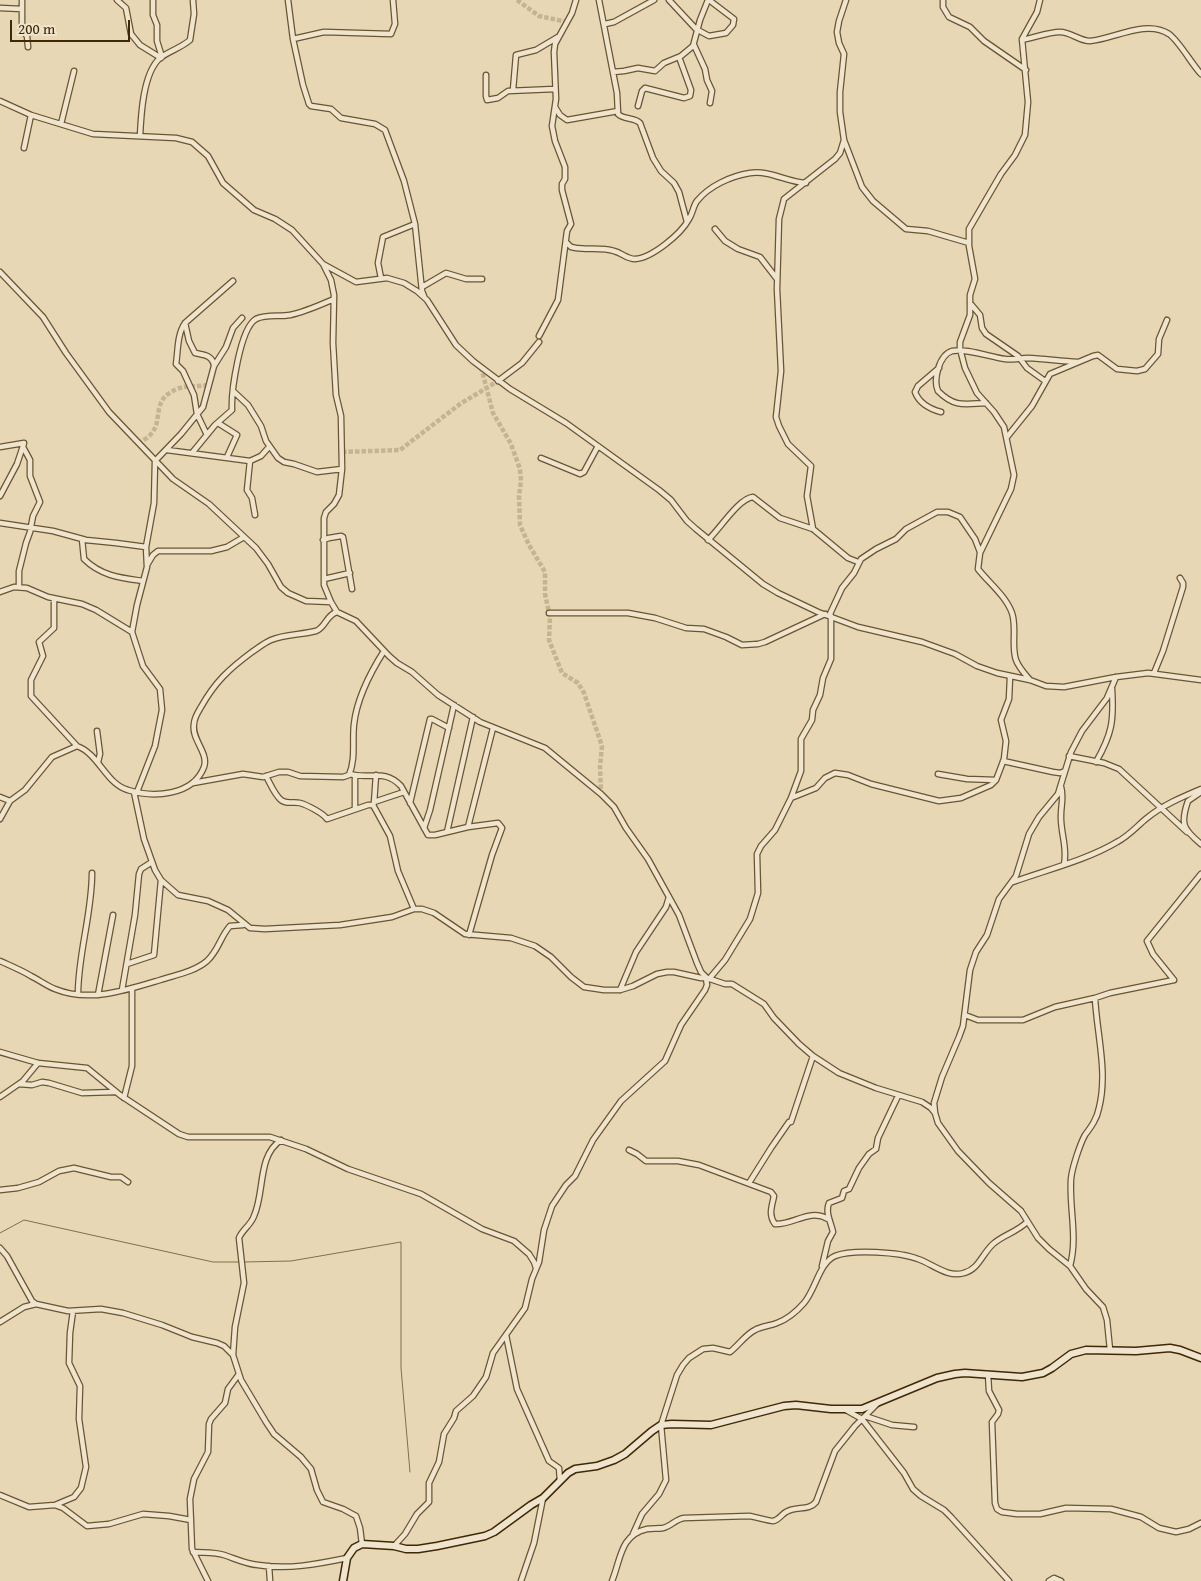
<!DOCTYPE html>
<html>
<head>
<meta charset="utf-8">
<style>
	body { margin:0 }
	#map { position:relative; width:1201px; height:1581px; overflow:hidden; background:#e7d7b4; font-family:"Gentium Book Plus",serif }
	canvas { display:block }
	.scale { position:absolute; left:10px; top:20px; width:120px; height:22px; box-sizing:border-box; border:2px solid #402805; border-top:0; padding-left:6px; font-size:15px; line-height:18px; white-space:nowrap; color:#402805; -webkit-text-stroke:4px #efe5ce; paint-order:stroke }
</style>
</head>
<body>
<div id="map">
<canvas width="1201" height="1581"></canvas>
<div class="scale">200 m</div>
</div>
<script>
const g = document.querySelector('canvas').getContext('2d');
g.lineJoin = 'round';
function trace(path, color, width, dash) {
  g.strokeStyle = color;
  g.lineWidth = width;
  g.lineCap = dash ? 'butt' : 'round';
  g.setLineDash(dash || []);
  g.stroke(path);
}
trace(new Path2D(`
	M0,1233l24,-13 189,42h27
	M244,1262l47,-1 110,-19v126l9,104`), '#826e4a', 1);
trace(new Path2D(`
	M517,0l22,16 28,6
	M481,367l12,46 18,31 9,25 1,12 -2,15 1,29 9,20 16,27v22l5,23 -1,23 13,33 16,10 6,10 18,53 -2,20 1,28
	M138,443c4,-2 10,-5 13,-9 13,-14 -1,-34 26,-45 10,-4 20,-2 31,-4
	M342,452l58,-2 60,-46 38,-23`), '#c6b491', 4.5, [4.5, 2]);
const street = new Path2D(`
	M22,0v30l5,6 1,11
	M117,0l9,8 5,26 9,11 21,13
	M153,0v15l4,10v16l5,16
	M288,0l5,39 10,46 6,19 2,2 20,3 10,9 34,6 10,6 19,51 11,43 7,67 2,5
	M599,0l18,93 1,21c6,6 16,3 22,9l13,35 8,13 13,12 5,9 8,30
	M669,0l27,29 13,7 17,-3 7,-8 1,-6 -25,-19
	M846,0l-7,21 -2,11 2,11 5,11 -4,38v20l4,28 18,47 11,14 33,28 22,2 41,12
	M943,0v7l6,10 21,10 14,14 42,29
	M0,8l22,1
	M605,24l9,-2 40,-22
	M293,39l31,-7 67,2 4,-10 -2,-24
	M1022,40c12,-2 26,-8 38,-8 11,0 19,9 30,9 24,-2 56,-22 79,-7 10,7 22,29 32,40
	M694,45l11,24 2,11 5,11 -2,12
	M613,72l11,-1 14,-3 17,3 9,-8 17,-7 12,-10 7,-26 8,-20
	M486,75v21l1,4 11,-2 10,-7 47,-2
	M513,90l3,-35 20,-5 22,-13
	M0,101l31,14 62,19 83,4 16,4 16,14 15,27 31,27 21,9 17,11 31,34 33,18 31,-4 17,5 13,8 10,9 29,45 17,16 37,28 56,34 93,67 12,10 16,21 9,8 67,55 15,9 40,19 40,15 64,15 33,12 22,12 20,7 33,7 16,6 18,1 52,-10 32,-4 53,7
	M638,106l4,-15 3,-3 39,10 6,-2 1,-6 -12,-33
	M555,107l5,8 7,5 51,-9
	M61,124l13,-53
	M140,136c1,-21 3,-63 20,-78 9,-7 21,-10 30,-18l4,-26 -1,-14
	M24,148l7,-33
	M715,229l10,12 13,8 22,8 17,22
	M566,242l5,5 5,1c12,2 26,-1 38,3 8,2 13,8 21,8 17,-1 46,-25 54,-40 4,-6 4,-13 8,-18 12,-15 34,-25 53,-28 20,-3 36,9 56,10
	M323,264l8,16 3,15 -1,48 3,52 5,21 1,53 -3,26 -5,9 -8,8 -2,6v67l7,17 6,10
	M0,272l43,45 23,36 43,59 64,67 36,25 47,44 12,16 13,23 7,6 18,8 25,1
	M381,278l-3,-15 5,-26 32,-13
	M422,287l24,-14 20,6h16
	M970,303l10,12 2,13 4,6 32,22 9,12 18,13
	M185,323l4,18 6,12c9,2 17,2 19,12
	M539,336l19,-36 9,-69 4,-7 -9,-34v-6l3,-5v-12l-10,-26 -3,-15 4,-27 -2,-47 1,-8 17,-31 4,-13
	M939,368l-21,18 -3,6c4,11 15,17 26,20
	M498,381l24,-18 17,-21
	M233,391l15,14 13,21 5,15 12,17 6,4 10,2 23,8 25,-3
	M986,403c-21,1 -31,5 -48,-12 -5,-11 1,-36 14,-40 14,-3 38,6 53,8 8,1 15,-1 23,-1 17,1 33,3 50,4
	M218,423l19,12 -10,22
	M207,435l-10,-21 -3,-19 -11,-24 -7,-7c2,-12 1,-30 9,-41l48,-42
	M1007,437l25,-31 18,-32 43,-18 5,-1 19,14 20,2 8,-2 13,-15 1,-15 8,-19
	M0,447l24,-4 -7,21 -17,32
	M167,450l83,11 11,-5 8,-9
	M192,453l23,-28 17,-15c-1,-18 8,-82 24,-91 10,-5 24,-2 34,-4 15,-3 30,-10 44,-16
	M541,458l39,16 4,-2 14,-26
	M250,461l-3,29 5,8 3,17
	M0,523l53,8 33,9 30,3 30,4
	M813,529l-6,-33 4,-30 -23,-22 -9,-18 -3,-9 5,-46 -4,-82 2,-70 5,-20 51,-40 5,-6 4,-13
	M82,539l2,20c17,17 37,19 59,22
	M323,540l6,-2 12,-2 2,1 9,52
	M708,540c11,-10 31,-42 45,-43l27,21 33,11 35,29 10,4
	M147,565l6,-10 5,-4h53l16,-4 17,-10
	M324,579l26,-6
	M19,587v-16l7,-28 4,-11 3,-16 7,-14 -10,-26v-16l-7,-13
	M0,592l14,-5 13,1 21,9 34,7 14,6 36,22
	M54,599v29l-15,14 4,14 -12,24v16l46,50
	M549,613h79l27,5 31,10 18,1 22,8 16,8 16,-1 7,-2 60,-28
	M829,616l13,-28 12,-15 7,-14 15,-10 20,-10 10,-10 31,-17h11l12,5 15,22 5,13
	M1154,673l9,-22 20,-64v-4l-3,-5
	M1030,680c-5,-6 -11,-12 -14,-20 -5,-14 1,-32 -4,-47 -6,-17 -23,-30 -34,-44l2,-16 31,-64 3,-14 -10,-48 -10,-15 -17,-19 -12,-25 -5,-19v-7l10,-27v-20l5,-16 -6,-33v-17l32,-55 14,-19 10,-20 3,-33 -6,-63 15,-27 3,-12
	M97,731l3,23 -2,8
	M1069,756l35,7 15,6 68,63
	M1003,761l50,11 7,1 5,-2
	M1096,762c16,-28 18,-41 16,-73
	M350,774c19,6 34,-6 51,12l27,49h7l33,-8 25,-99
	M938,774l29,5 29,1
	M355,775v34
	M266,776c4,7 8,18 15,24 6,5 12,1 19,3 7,2 23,10 27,16l41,-14h5l17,31 8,35 16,38
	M193,783l50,-9 20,3 16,-5h9l12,4 43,1 6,-2c7,-16 3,-34 5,-51 3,-26 16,-51 30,-73
	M1061,787c3,10 0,18 0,28 -1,17 7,33 3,49
	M134,792l10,47 11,31 6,10 17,15 30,6 20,9 22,18 15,1 75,-4 52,-8 22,-8h8l12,4 31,21 46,4 24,8 16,11 20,20 13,10 20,3h16l13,-4 24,-12 10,-2h7l27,6h6
	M137,792l18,-46 7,-36 -2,-21 -17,-23 -11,-34 5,-27 10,-38 -1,-20 8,-44 1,-42 26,-27 22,-27 11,-41 12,-19 7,-19 9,-10
	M1201,792l-13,9c-8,23 -5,28 13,43
	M0,797l10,4 15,-11 27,-33 25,-11c22,8 29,38 51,44 25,8 65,6 76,-23 5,-14 -13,-28 -10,-43 0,-6 4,-12 7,-17 14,-25 28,-38 51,-55 6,-4 12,-9 19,-12 14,-6 30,-5 45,-9 10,-4 10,-16 21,-19l19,9 33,35 8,7 15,9 26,23 42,27 65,26 56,46 13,13 12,21 22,31 31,56 18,48 4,9 6,6 18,6h7l32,20 10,14 25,26 14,12 26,17 37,15 46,14 9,6 4,5
	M791,798l25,-10 9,-10 10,-5 13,2 23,9 68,17 22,-3 30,-13 5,-5 8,-21 2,-18 -5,-21 8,-21 1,-22
	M374,802l30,-10
	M374,803l2,-28
	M410,803l20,-84h2l17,9
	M0,819l10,-18
	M468,827l30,-4 4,5 -10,27 -23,80
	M424,828l6,-18 24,-105
	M447,832l26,-115
	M1013,882c33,-12 74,-22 104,-40 12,-6 20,-16 30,-24 16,-13 35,-21 54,-29
	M0,961c11,5 21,9 31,15 8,4 16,10 24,13 34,14 72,1 105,-9 15,-5 34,-8 47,-19 12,-11 13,-24 23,-35l13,-1
	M127,964l27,-9 7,-75
	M709,979l16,-19 25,-41 8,-26 -1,-39 4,-8 14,-16 16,-32 10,-27v-32l11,-19 1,-10 7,-15 3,-17 8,-19v-43
	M122,990l13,-75 4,-41 2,-5 11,-7
	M620,990l16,-38 30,-45 3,-10
	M78,994c0,-40 14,-80 14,-121
	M98,995l15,-80
	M965,1015l13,5h45l32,-13 40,-9 15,-5 64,-13 -21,-26 -6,-13 54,-67
	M0,1052l38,11 49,5 33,27 59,39 9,3h82l36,12 42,20 73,25 61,35 32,12 15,13 5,8 2,6
	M19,1084l13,1 10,-3 7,1 33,10 33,-1
	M0,1097l23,-16 15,-18
	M124,1098l8,-32v-77
	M791,1122l22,-66
	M629,1150l8,4 9,7h32l21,4 72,27 3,4c-2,10 -6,19 1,28 19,1 34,-16 53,-5
	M749,1183l22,-35 18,-26
	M0,1190l18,-2 21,-6 20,-11 15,-3 37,9h10l7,5
	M0,1248l7,8 25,45 4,3 32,7 33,-2 22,4 39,12 30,12 25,6 7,3 9,9 8,25 25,42 8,12 27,23 10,12 6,21 6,12 20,7 13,7 4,12 2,16
	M822,1266l6,-25 5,-9c-2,-10 -8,-19 -4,-29l13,-5 2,-7 5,-2 10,-21 10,-14 7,-5 2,-11 20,-42
	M1070,1266c8,-29 -1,-58 1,-87 1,-11 9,-35 14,-44 6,-8 12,-16 14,-27 9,-36 -2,-73 -4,-110
	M0,1322l24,-15 12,-3
	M506,1335l11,54 32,72 10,7 1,13
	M1110,1350l-3,-30 -4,-13 -17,-18 -16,-23 -21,-17 -11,-11 -17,-27 -32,-28 -31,-32 -20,-28 -3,-10 -1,-10 8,-26 17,-40 4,-11 7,-56 6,-18 11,-17 12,-36 17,-23 13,-42 10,-17 19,-23 13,-42 11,-21 25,-33 9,-21
	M233,1355l2,-28 9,-44 -5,-45c3,-8 12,-13 15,-22 11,-24 3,-60 27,-76
	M988,1374l1,17 10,19 -1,4 -6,8 3,81 2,6 5,3 15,2h23l26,-6 45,1 30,8 18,11 17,4 13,-3 12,-6
	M846,1410l16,9 42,54 9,16 8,7 23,14 7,7 58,64
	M865,1416l27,9 22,2
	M0,1495l29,12 26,-2 8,3 24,18 22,-2 34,-10 26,2 22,4
	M55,1505l19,-8 7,-9 5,-21 -7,-48 1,-33 -11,-23 1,-30 3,-22
	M633,1534l9,-20 17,-20 7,-14 -5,-55 16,-50 6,-10 6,-7 14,-9 10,-1 17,4c9,-7 15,-17 25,-22 7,-4 15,-4 22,-7 11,-4 20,-12 27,-20 12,-14 15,-40 31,-47 17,-7 65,-4 83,3 15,5 29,19 46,14 15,-4 18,-19 29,-29 10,-9 24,-12 34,-22
	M394,1546l11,-12 12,-20 12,-12v-19l10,-21 5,-28 10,-16 2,-7 17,-15 13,-19 7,-24 32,-45 7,-29 7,-17 5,-32 8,-24 14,-21 9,-9 18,-36 28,-39 44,-40 16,-36 24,-35 2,-5 -1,-7
	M193,1552c10,1 21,0 31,3 12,4 22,9 34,10 30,5 60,-1 89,-7
	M269,1566l1,15
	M208,1581l-16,-32 -2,-50 4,-20 14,-27 1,-28 2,-5 14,-16 3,-14 11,-15
	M521,1581l13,-38 9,-45
	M612,1581c9,-22 8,-46 35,-52 5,-1 11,0 16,-1 8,-2 13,-9 21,-10l65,-2c7,1 20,5 24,5 6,-1 9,-7 13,-9 10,-6 23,-1 30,-10l19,-51 20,-25 22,-22
	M1049,1581l5,-3 7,3`);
const secondary = new Path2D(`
	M343,1581l4,-23 7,-10 8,-4 32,2 12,3h12l19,-3 48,-10 9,-4 37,-27 12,-7 25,-25 7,-4 22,-3 17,-6 11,-6 27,-23 9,-6 11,-1 39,1 73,-19 12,-1 35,4h31l75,-31 18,-4 10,-1 57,4 21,-4 9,-5 19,-14 15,-4 50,1 34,-3 10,2 21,8`);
trace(street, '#6a5431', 7);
trace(secondary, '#402805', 9);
trace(street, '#efe5ce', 4.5);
trace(secondary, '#efe5ce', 6);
</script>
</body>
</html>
